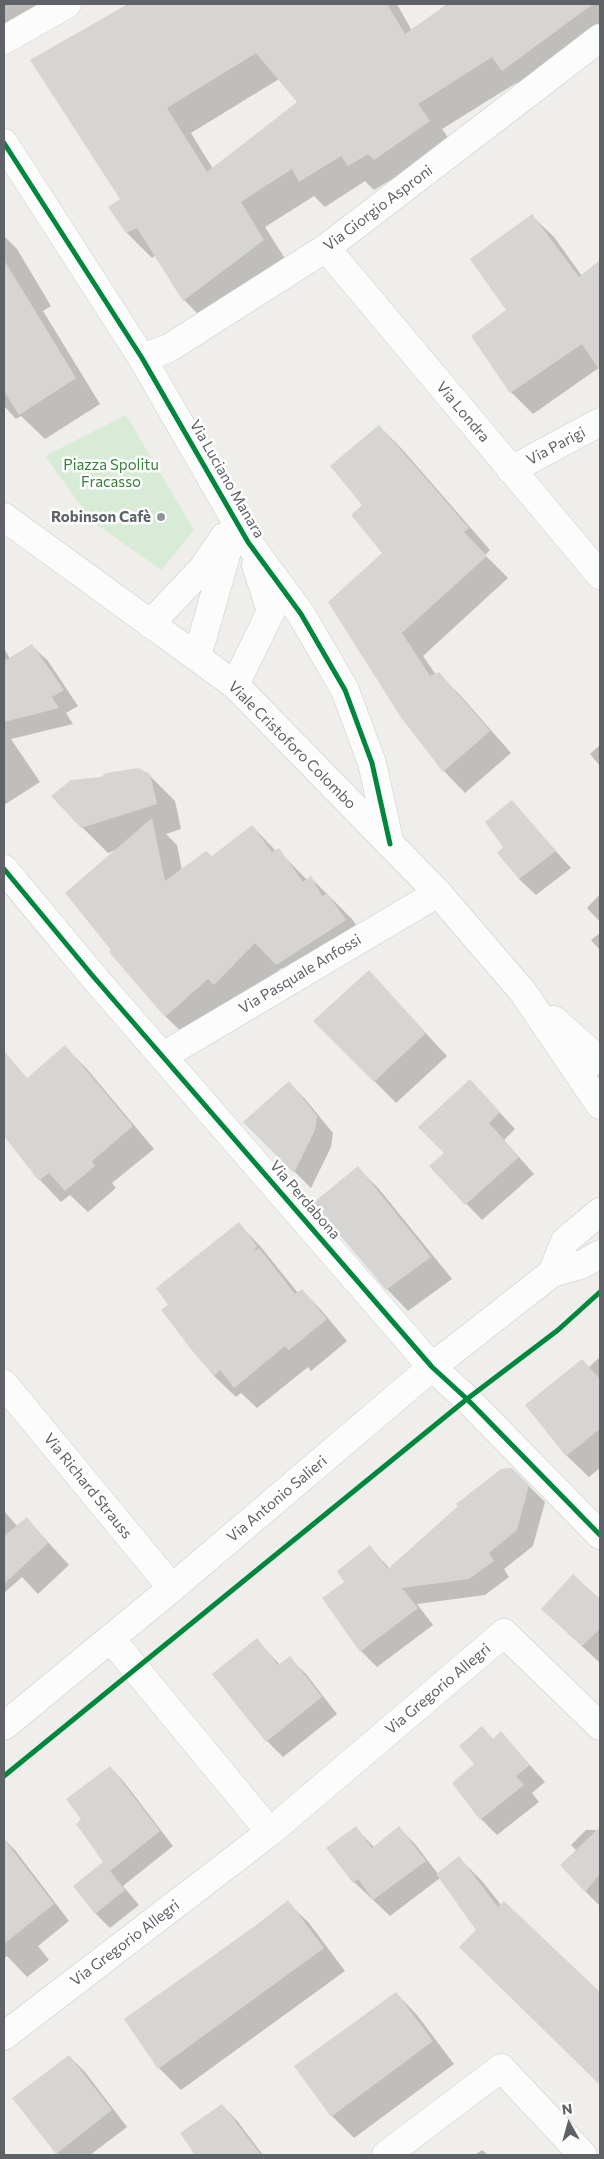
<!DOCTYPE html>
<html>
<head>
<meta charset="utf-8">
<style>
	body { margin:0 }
	#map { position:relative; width:604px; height:2159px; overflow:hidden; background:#efeeea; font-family:Commissioner,sans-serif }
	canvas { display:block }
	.frame { position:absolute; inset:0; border:5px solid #5f6368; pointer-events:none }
	.north { position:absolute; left:544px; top:2099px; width:50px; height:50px; -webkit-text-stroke:4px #fff; paint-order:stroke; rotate:353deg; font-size:14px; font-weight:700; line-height:20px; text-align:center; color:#5f6368 }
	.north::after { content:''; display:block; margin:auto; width:18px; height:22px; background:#5f6368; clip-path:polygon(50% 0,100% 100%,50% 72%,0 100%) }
</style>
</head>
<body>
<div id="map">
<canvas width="604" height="2159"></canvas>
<div class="frame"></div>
<div class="north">N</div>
</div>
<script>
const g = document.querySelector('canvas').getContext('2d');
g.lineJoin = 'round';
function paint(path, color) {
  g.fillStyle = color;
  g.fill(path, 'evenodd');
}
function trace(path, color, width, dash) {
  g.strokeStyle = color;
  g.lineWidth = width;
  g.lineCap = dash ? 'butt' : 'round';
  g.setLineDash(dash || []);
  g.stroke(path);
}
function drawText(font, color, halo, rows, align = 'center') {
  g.font = font + ' Commissioner,sans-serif';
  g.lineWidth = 5;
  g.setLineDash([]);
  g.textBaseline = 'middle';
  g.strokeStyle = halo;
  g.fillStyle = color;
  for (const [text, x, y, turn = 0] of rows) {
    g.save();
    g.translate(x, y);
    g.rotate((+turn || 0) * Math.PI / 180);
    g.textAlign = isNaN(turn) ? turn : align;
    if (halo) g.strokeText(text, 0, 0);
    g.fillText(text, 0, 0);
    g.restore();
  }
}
paint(new Path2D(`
	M126,415l68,115 -33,40 -69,-49 -47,-65z`), '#d8ebd6');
paint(new Path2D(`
	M4,4h70l-70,21z
	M131,4h266l15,27 37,-27h151v38l-72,53 -12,-12 -74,46 12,17 -54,38 -6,-6 -20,12 -9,-9 -40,26 -11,-11 -49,31 24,38 -80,60 -25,-25 -28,-45 -4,3 -26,-26 -4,-32 -91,-140zM279,79l20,24 -86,66 -22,-36z
	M532,216l22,21 28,39 18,-15v106l-67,47 -22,-22 -3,-81z
	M4,236l13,13 34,57 -8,5 57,93 -55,35 -24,-23 -5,3 -12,-13z
	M379,426l22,22 89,102 -5,5 23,23 -85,78 13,19 3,-1 22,22 50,57 -46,40 -21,-22 -43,-55 -17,-163 -20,-48z
	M32,646l16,15 30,45 -12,7 7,11 -62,15 29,43 -36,23v-157l6,11z
	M600,745v21l-10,-12z
	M149,775l26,26 6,28 -15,5 11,11 5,25 30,-12 40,-32 24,25 2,-1 29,30 4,-2 41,41 19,27 -69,43 -21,-21 -41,41 -48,33 -26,-25 -55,-65 7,-103 -10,4 -26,-26z
	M512,802l59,66 -35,27 -17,-16 -14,-32z
	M600,894v28l-13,-14z
	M600,933v17l-9,-10z
	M369,972l78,84 -51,47 -81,-82z
	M65,1047l22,22 67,80 -42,34 4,5 -28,24 -18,-17 -9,7 -21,-22 -36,-46v-8l4,-3 -4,-5v-25l20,-17 3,4z
	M470,1080l45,49 -11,11 30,34 -52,46 -51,-53 15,-14z
	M289,1083l16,16 28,34 -2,14 -20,41 -66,-66z
	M358,1168l21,21 73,90 -44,32 -21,-22z
	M239,1224l21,22 38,47 4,-3 21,22 24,29 -36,30 -3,-4 -51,41 -16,-15 -5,4 -22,-21 -19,-24 -25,-47z
	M600,1357v111l-11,9 -22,-21 -40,-51 62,-38z
	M512,1469l33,33 -12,44 -29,23 5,8 -24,18 -68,9 16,21 -56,42 -16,-16 -15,-69 24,-35 20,22z
	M4,1511l14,16 9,-8 42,46 -31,29 -16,-17 -18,16z
	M573,1576l27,25 -1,61 -40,-37z
	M257,1640l23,25 9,-7 17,16 31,40 -54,43 -16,-16z
	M482,1728l12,12 7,-7 44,49 -13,11 7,9 -42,33 -16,-16 -5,-55z
	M110,1767l14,15 49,64 -50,40 16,19 -29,23 -14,-14 -22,-28 34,-16 -25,-50z
	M356,1828l18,19 25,-19 16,16 23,30 21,-16 23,23 19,24 3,-3 96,92v90l-116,-113 -7,-41 -37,-52 -50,38 -36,-34 -26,-34z
	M586,1830h10l4,4v72l-15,-15 -8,-40 -6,-6z
	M4,1839l11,11 54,71 -31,25 11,14 -22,17 -20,-21 -3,3z
	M287,1902l22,21 36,48 -164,119 -22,-22 -33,-49 130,-92z
	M396,1993l21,22 37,49 -100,74 -22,-22z
	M69,2056l16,16 42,55 -37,28h-31l-2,-2z
	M222,2105l16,17 25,33h-66l-16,-22z
	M482,2150l6,5h-13z`), '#0003');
paint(new Path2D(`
	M128,4h259l18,30 42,-30h146l-91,67 -10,-14 -74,47 12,17 -56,39 -6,-6 -20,12 -7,-10 -42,26 -7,-13 -51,33 23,38 -81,61 -46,-73 -11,5 -18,-26 12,-8 -90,-139zM256,53l41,49 -90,70 -40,-64z
	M532,214l47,63 21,-17v111l-18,-27 -72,49 -39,-57 35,-26 -36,-51z
	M4,260l72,118 -57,37 -15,-24z
	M379,425l90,103 -5,4 23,24 -85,77 28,43 9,-4 51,59 -47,41 -43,-56 -72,-114 54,-49 -31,-38 11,-10 -32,-39z
	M32,644l32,46 -12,7 7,11 -55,14v-61z
	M138,768l12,6 7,30 -76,24 -30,-32 20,-16 30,-3 5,-4z
	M512,800l44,51 -37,28 -22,-26 6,-6 -18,-25z
	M152,818l13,63 41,-30 6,5 40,-31 20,27 7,-4 24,34 8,-6 11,20 5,-3 19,27 -70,45 -21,-22 -41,42 -6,-6 -43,38 -56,-65 2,-2 -46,-57z
	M369,970l57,63 -52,49 -61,-61z
	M65,1045l68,81 -41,35 3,5 -30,25 -16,-18 -10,8 -35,-45v-85l23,27z
	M470,1079l30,33 -11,11 30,34 -54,48 -36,-39 15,-13 -26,-26z
	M289,1081l28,35 -2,14 -21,43 -51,-51z
	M358,1166l73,91 -45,33 -73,-87z
	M239,1222l18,24 -3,6 5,-4 36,46 7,-5 25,30 -38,31 -4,-4 -51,42 -14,-18 -6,6 -20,-23 -33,-43 7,-5 -12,-17z
	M582,1359l18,20v50l-34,27 -41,-51z
	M512,1468l17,17 -12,45 -28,23 5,8 -25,18 -67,9 16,20 -58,44 -38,-54 22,-16 -7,-11 33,-26 18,24 70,-63 -2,-2 45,-35z
	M27,1517l21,26 -44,41v-48z
	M573,1574l27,25v30l-18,17 -41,-37z
	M257,1638l21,27 12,-9 32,41 -56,45 -54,-68z
	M482,1726l11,13 8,-8 29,34 -14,11 8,9 -44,35 -28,-37 22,-19 -15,-18z
	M110,1766l50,65 -50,40 15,19 -30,24 -22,-28 30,-24 5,7 -32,-45 5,-5 -15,-20z
	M356,1826l16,22 27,-22 27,35 -53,39 -15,-21 -5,4 -27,-35z
	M600,1827v47l-15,18 -25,-27z
	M4,1839l50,65 -50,40z
	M459,1856l39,51 6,-6 96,91v93l-141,-138 17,-17 -40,-56z
	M288,1900l36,48 -166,121 -34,-50 131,-93z
	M396,1992l37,49 -102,76 -37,-51z
	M69,2055l43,55 -56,44 -44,-56z
	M222,2104l39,51h-66l-15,-22z`), '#d6d5d3');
const minor = new Path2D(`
	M4,40l63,-36
	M326,248l274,327
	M142,358l27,-10 157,-100 274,-210
	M511,470l89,-48
	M4,869l88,106 340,392 35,32 133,136
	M163,1056l275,-163
	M4,1384l168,204
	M111,1639l159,193
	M4,2036l266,-204 234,-199 96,93
	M386,2155l115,-87 82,87`);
const tertiary = new Path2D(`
	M4,143l138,215 106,184 53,72 44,76 27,73 18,81
	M150,624l53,-56 21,-31
	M197,657l39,-137
	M235,685l36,-74 -15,-46
	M552,1273l13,-32 35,-29
	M4,1726l168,-138 260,-221 120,-94 31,-9 17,-10`);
const secondary = new Path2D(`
	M4,517l231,168 203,208 85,99 77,113
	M554,1020l46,41`);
trace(minor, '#cbcccc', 29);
trace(tertiary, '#cbcccc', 29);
trace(secondary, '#cacacb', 29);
trace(minor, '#fdfcfc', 28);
trace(tertiary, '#fdfcfc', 28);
trace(secondary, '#fdfcfc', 28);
trace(new Path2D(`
	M4,143l138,215 106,184 53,72 44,76 27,73 18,81
	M4,869l88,106 340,392 35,32 133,136
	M4,1776l463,-377 91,-69 42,-38`), '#00873e', 5);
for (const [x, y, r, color] of [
	[161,517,5,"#919496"]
]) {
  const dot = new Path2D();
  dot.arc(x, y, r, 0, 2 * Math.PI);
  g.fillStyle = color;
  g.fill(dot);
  trace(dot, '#fff', 2);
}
drawText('15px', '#5f6368', '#fff', [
	["Via Giorgio Asproni",378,208,-37],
	["Via Londra",463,412,50],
	["Via Parigi",556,446,-28],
	["Via Luciano Manara",227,479,60],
	["Viale Cristoforo Colombo",292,745,45],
	["Via Pasquale Anfossi",300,974,-31],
	["Via Perdabona",305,1200,49],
	["Via Richard Strauss",88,1486,51],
	["Via Antonio Salieri",277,1499,-40],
	["Via Gregorio Allegri",438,1689,-40],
	["Via Gregorio Allegri",125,1943,-37]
]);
drawText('15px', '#348238', '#fff', [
	["Piazza Spolitu",111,465],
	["Fracasso",111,482]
]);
drawText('bold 15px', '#5f6368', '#fff', [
	["Robinson Cafè",151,517]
], 'right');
</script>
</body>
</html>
